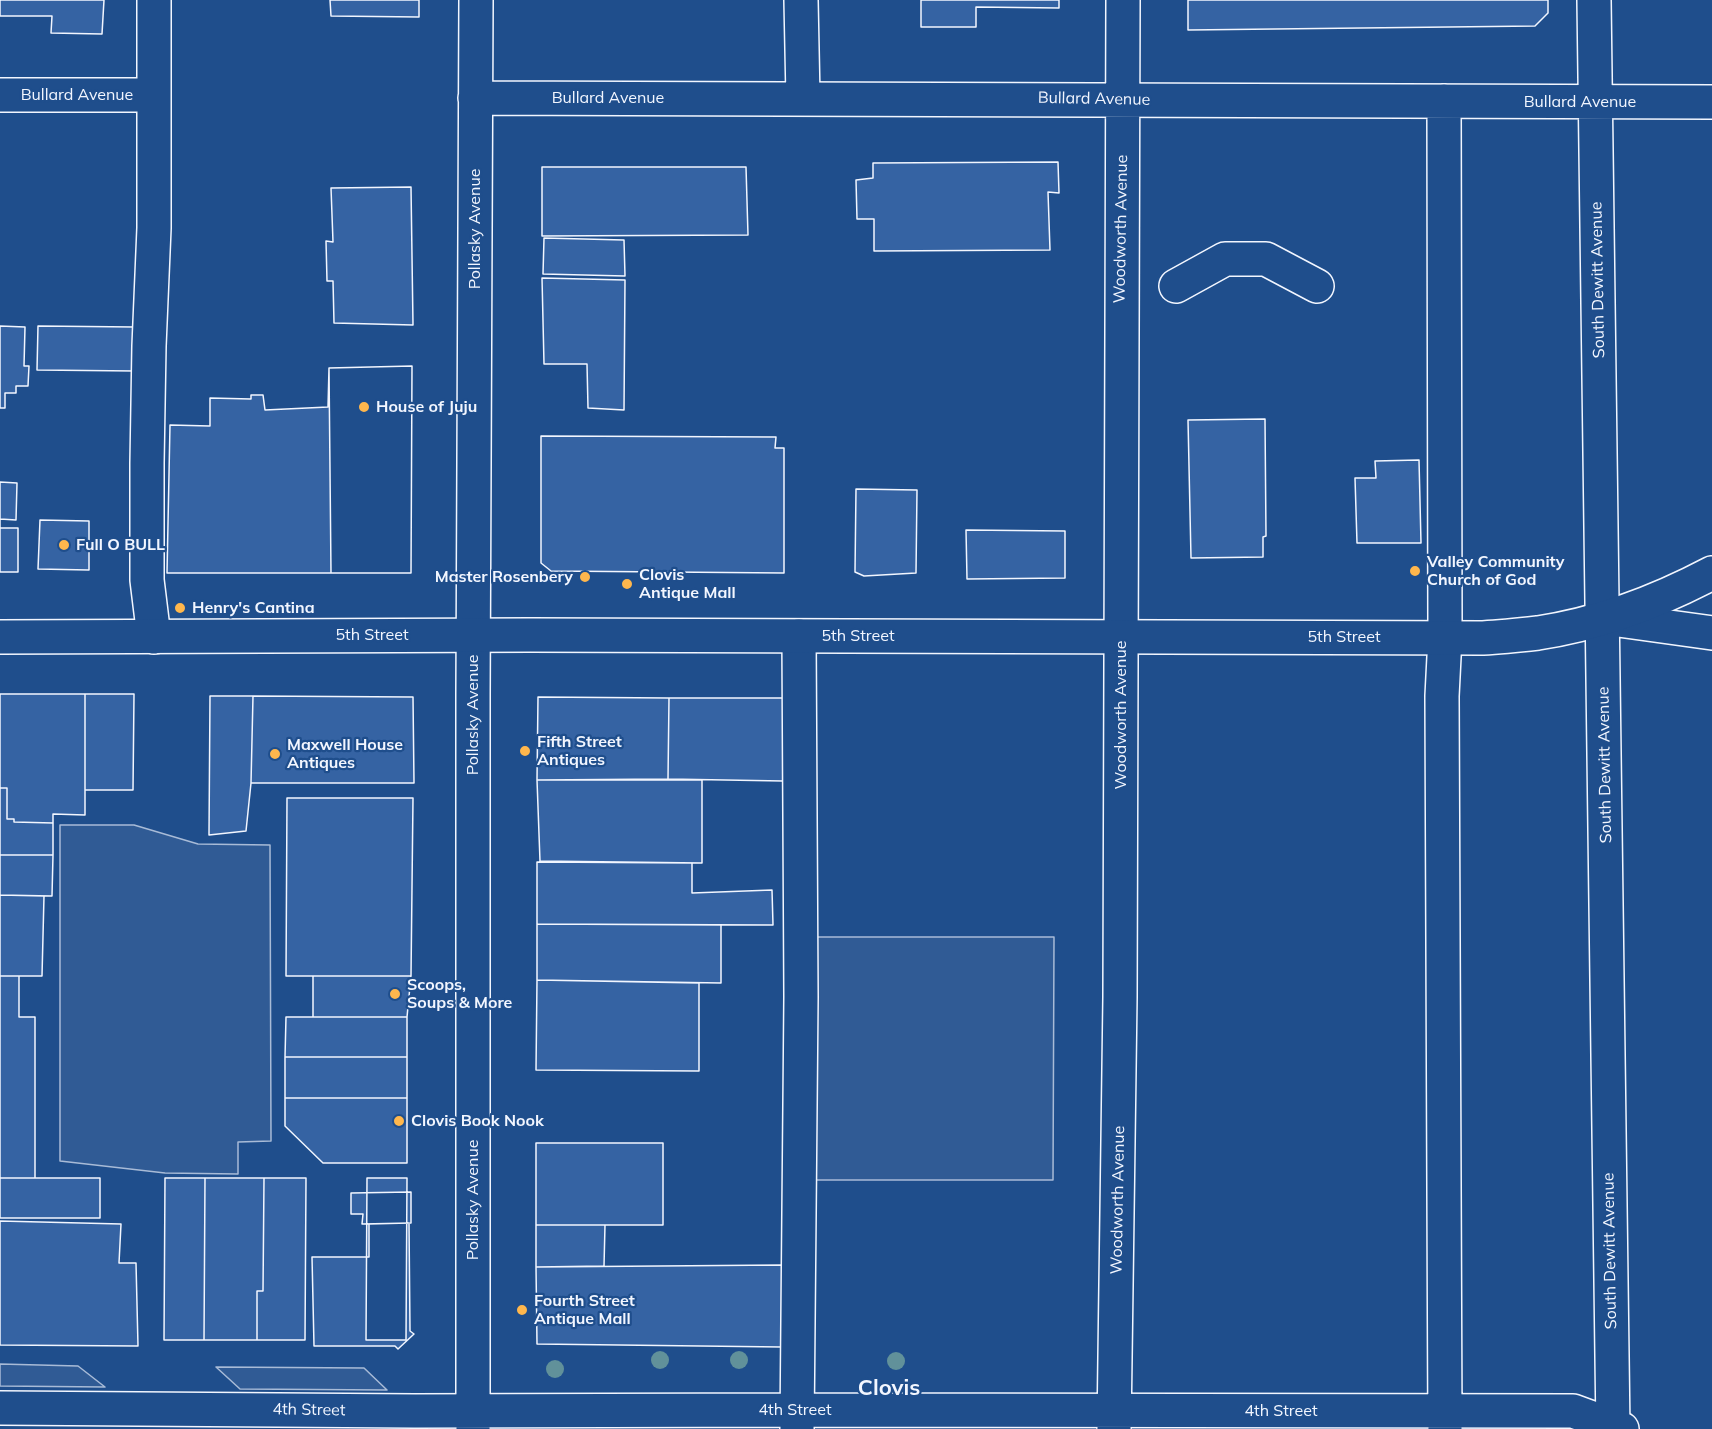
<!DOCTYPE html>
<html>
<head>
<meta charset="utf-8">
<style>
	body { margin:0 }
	canvas { display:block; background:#1f4e8c }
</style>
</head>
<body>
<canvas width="1712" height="1429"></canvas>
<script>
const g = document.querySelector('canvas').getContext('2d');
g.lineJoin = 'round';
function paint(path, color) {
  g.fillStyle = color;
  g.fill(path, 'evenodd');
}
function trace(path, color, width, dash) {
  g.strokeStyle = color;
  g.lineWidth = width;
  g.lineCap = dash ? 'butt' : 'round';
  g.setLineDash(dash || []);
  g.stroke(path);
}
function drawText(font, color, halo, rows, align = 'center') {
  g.font = font + ' Mulish,sans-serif';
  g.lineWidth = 4.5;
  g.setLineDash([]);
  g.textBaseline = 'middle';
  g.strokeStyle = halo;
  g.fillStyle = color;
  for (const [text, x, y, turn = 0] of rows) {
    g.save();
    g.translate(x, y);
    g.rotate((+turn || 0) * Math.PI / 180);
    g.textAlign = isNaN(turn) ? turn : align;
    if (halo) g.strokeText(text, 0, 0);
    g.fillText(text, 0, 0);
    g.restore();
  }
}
const parking = new Path2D(`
	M60,825h74l64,19 72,1 1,296 -33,1v32l-73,-1 -105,-12z
	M812,937h242l-1,243h-242z
	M0,1364l78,2 27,21 -105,-1z
	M216,1367l148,1 23,22 -147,-1z`);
paint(parking, '#305b95');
trace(parking, '#a8bbd7', 1.5);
const building = new Path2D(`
	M0,0h104l-2,34 -51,-1 1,-17h-52z
	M330,0h89v17l-88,-1z
	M921,0h138v8l-83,-1v20h-55z
	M1188,0h360v13l-13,13 -347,4z
	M1058,162l1,31 -11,-1 2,58 -176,1v-32h-17l-1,-39 17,-2v-15z
	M542,167h204l2,68 -206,1z
	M411,187l2,138 -79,-2 -1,-42h-6l-1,-40 7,1 -2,-54z
	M544,238l80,2 1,36 -82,-2z
	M542,278l83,2 -1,130 -36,-2 -1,-44h-43z
	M0,326l25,1 -1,39h5l-1,20h-12v7h-11v15h-5z
	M38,326l97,1v44l-98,-1z
	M412,366l-1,207h-244l3,-148 40,1v-28l41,1v-4h12l2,15 63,-3 1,-39z
	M412,366l-1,207h-80l-2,-205z
	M1265,419l1,117 -3,1v20l-72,1 -3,-138z
	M541,436l235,1 -1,11h9v125l-233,-2 -10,-8z
	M1419,460l2,83h-64l-2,-65h21l-1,-17z
	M0,482l17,1 -1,37 -16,-1v9h18v44h-18z
	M856,489l61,1 -1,83 -52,3 -9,-4z
	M40,520l49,1v49l-51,-1z
	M966,530l99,1v47l-98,1z
	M0,694h85v121l-32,-1v9l-39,-1v-3h-7v-31h-7z
	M85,694h49l-1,96h-48z
	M210,696h43l-2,87 -5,48 -37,4z
	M253,696l160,1 1,86h-163z
	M538,697l131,1 -1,81 -131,1z
	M669,698h115l-1,83 -115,-2z
	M537,780h165v83l-162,-2z
	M0,788h7v31h7v3l39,1v32h-53z
	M287,798h126l-2,178h-125z
	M0,855h53l-1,41 -52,-1z
	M537,862l155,1v30l80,-3 1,35 -236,-1z
	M0,895l44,1 -2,80h-42z
	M537,924l184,1v58l-184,-3z
	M0,976h19v41h16v161h-35z
	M313,976h98l-4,41h-94z
	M537,980l162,3v88l-163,-1z
	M286,1017h121v40h-122z
	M285,1057h122v41h-122z
	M285,1098h122v65h-84l-38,-37z
	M536,1143h127v82h-127z
	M0,1178h100v40h-100z
	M165,1178h40l-1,162h-40z
	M205,1178h59l-1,113h-6v49h-53z
	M264,1178h42l-1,162h-48v-49h6z
	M367,1178h40l-1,162h-40z
	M411,1192v31l-49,1 1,-10h-12v-21z
	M0,1221l121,3 -2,39h17l2,83 -138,-1z
	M409,1223l1,108 4,3 -16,15 -3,-3h-81l-2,-89h57v-33z
	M536,1225h69l-1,41 -68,1z
	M782,1265v82l-245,-3 -1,-77z`);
paint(building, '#3563a3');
trace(building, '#f2f6ff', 1.5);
const minor = new Path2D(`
	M801,0l2,98
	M1594,0l19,1429
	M0,95h154
	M475,98l1237,4
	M1444,101l1,536 -3,59 3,733
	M1176,286l49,-27h41l51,27
	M1604,618l108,15
	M154,637l-7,-57v-117l2,-117 5,-118v-228
	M0,1408l415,3 383,-1 775,1 49,18
	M473,1429v-736l3,-693
	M797,1429l4,-432 -2,-361
	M1114,1429l6,-432 3,-997`);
const major = new Path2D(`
	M0,637l530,-2 953,3c18,-1 37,-3 55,-5 60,-9 121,-32 174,-60`);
trace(minor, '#f2f6ff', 36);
trace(major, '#f2f6ff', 36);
trace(minor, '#1f4e8c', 33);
trace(major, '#1f4e8c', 33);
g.fillStyle = '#61919a';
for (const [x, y] of [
	[660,1360],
	[739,1360],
	[896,1361],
	[555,1369]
]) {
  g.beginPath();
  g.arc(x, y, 9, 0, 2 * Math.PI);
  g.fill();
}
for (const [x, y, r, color] of [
	[364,407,6,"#ffb74d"],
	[64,545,6,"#ffb74d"],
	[1415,571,6,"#ffb74d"],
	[585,577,6,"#ffb74d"],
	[627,584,6,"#ffb74d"],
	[180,608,6,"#ffb74d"],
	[525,751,6,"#ffb74d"],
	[275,754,6,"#ffb74d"],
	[395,994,6,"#ffb74d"],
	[399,1121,6,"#ffb74d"],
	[522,1310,6,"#ffb74d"]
]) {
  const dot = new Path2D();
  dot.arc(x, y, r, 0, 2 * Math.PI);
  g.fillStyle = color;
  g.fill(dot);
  trace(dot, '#1f4e8c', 2);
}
drawText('16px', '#f2f6ff', '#1f4e8c', [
	["Bullard Avenue",77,95],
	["Bullard Avenue",608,98],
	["Bullard Avenue",1094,99,1],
	["Bullard Avenue",1580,102],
	["Pollasky Avenue",475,229,-90],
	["Woodworth Avenue",1121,229,-89],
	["South Dewitt Avenue",1598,280,-91],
	["5th Street",372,635],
	["5th Street",858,636],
	["5th Street",1344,637],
	["Pollasky Avenue",473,715,-90],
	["Woodworth Avenue",1121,715,-90],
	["South Dewitt Avenue",1605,765,-91],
	["Pollasky Avenue",473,1200,-90],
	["Woodworth Avenue",1118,1200,-89],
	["South Dewitt Avenue",1610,1251,-91],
	["4th Street",309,1410,1],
	["4th Street",795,1410],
	["4th Street",1281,1411]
]);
drawText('bold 16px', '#f2f6ff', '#1f4e8c', [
	["House of Juju",376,407],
	["Full O BULL",76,545],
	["Valley Community",1427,562],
	["Church of God",1427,580],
	["Clovis",639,575],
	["Antique Mall",639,593],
	["Master Rosenbery",573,577,"right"],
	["Henry's Cantina",192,608],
	["Fifth Street",537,742],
	["Antiques",537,760],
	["Maxwell House",287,745],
	["Antiques",287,763],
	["Scoops,",407,985],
	["Soups & More",407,1003],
	["Clovis Book Nook",411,1121],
	["Fourth Street",534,1301],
	["Antique Mall",534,1319]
], 'left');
drawText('bold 22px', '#f2f6ff', '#1f4e8c', [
	["Clovis",889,1388]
]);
</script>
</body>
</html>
